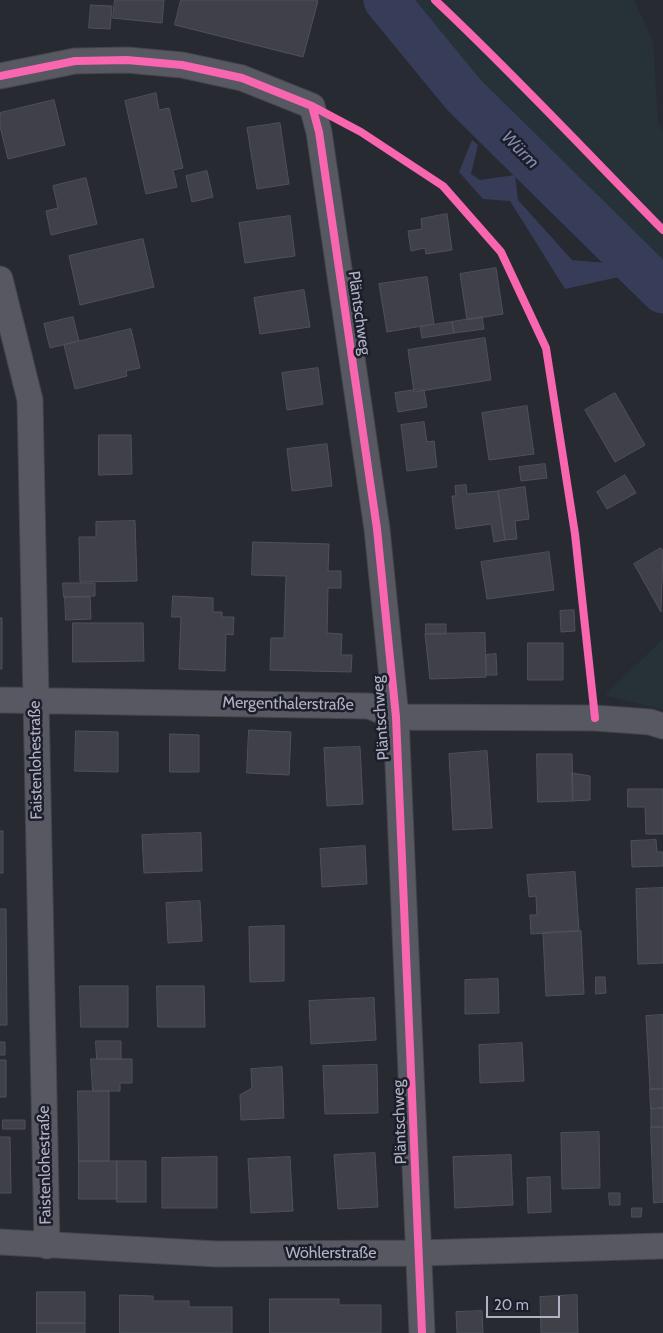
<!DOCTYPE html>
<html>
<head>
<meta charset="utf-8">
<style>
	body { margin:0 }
	#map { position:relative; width:663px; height:1333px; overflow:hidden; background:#282a32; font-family:Cabin,sans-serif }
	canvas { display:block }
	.scale { position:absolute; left:486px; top:1296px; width:74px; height:22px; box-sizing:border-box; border:2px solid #b1b3c4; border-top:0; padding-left:6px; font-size:15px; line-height:18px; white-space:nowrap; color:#b1b3c4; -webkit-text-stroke:4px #1c1e2c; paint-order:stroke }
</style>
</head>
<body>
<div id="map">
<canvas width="663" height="1333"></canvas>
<div class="scale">20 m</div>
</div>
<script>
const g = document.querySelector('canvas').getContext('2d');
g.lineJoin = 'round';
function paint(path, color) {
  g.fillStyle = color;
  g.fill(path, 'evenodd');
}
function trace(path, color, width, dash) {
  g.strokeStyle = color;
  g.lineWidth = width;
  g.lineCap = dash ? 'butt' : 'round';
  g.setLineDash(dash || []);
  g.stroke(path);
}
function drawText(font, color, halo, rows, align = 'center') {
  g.font = font + ' Cabin,sans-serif';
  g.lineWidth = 5;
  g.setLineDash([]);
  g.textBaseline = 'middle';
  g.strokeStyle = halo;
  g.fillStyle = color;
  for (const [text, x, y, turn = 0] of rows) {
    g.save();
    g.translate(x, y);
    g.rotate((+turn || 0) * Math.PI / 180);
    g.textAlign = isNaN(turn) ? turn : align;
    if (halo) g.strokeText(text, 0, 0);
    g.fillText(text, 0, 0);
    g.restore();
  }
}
paint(new Path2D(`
	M376,0h258l19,41 5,83 5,6v160l-160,-152z
	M663,639v71l-58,-15z`), '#263238');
paint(new Path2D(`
	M472,140l6,5 -7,29 9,6 35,-5 3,25 54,60 45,4 11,11 -63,14 -55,-88 -27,-2 -24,-27z`), '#373c59');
trace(new Path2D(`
	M386,0l78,95 199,196`), '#373c59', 45);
const building = new Path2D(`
	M115,0h49l-2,23 -49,-5z
	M181,0h134l3,1 -15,56 -128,-32z
	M91,5l21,1 -2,23 -21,-1z
	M156,93l3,17 10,-2 14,60 -10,2 4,17 -31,7 -21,-93z
	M54,100l11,45 -57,14 -8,-33v-13z
	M280,123l9,61 -32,5 -10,-61z
	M207,171l6,26 -21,5 -6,-26z
	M86,178l11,46 -46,11 -5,-24 12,-3 -5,-22z
	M447,214l5,36 -26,4 -1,-6 -14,3 -3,-20 14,-2 -1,-10z
	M290,216l5,40 -50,7 -6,-40z
	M143,239l11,48 -74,18 -11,-49z
	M496,268l7,46 -36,6 -7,-46z
	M427,277l7,47 -47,8 -8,-48z
	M304,290l6,37 -50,7 -6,-36z
	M73,317l6,24 -29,7 -6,-24z
	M482,317l2,12 -30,4 -2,-11z
	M452,322l2,11 -32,5 -2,-11z
	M131,329l9,39 -14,3 1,5 -52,13 -11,-44z
	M485,338l6,42 -77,12 -6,-42z
	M318,368l5,36 -36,6 -5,-37z
	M413,390h11l3,17 -29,5 -3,-19z
	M615,393l30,52 -30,17 -30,-52z
	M527,406l7,48 -45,6 -7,-47z
	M424,422l3,20 7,-1 3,26 -30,4 -6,-46z
	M99,435h32l1,39 -33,1z
	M327,444l5,42 -40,5 -5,-42z
	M545,464l2,14 -26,3 -2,-14z
	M625,475l11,18 -29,16 -10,-17z
	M466,485l1,9 31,-3 7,49 -11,2 -3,-18 -35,5 -4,-33h4l-1,-10z
	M525,487l4,32 -14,2 2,18 -12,1 -7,-49z
	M135,521l2,60 -57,1 -1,-45h17v-15z
	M253,542l76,2 -1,27h13v17h-13l-1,45 15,1 -1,21h11l-1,17 -81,-2 1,-32h13l2,-62 -34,-1z
	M661,548l2,3 -2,61 -27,-48z
	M549,552l5,38 -67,9 -6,-37z
	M63,583h32v13l-31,1z
	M173,596l40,2v14h9v5h12l-1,18 -7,-1 -1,37 -46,-2 2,-52h-9z
	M65,597h25l1,22 -25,1z
	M574,610l1,21 -14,1 -1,-21z
	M0,618h2v51h-2z
	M73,623h70l1,38 -71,1z
	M426,624h20v10h-20z
	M485,633l1,44 -56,2 -5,-45z
	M528,643h35v37h-35z
	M496,654l1,21h-11v-20z
	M249,730l42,2 -2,43 -42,-2z
	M76,731l42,1v40l-43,-1z
	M170,734l29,1v37h-29z
	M360,747l3,57 -36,2 -3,-58z
	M487,751l5,77 -39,2 -4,-76z
	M537,754h35l1,47 -35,1z
	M572,773l18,3v24l-17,1z
	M628,789h35v45h-17l-1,-27h-17z
	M0,831h3v42h-3z
	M201,833l1,38 -58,2 -2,-38z
	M656,840l1,12h6v14l-31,1 -1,-26z
	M365,846l2,38 -45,3 -2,-38z
	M575,872l4,59 -48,3 -1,-19h7l-1,-19 -7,1 -2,-22z
	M663,888v75l-25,1 -2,-75z
	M200,901l2,40 -34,2 -2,-40z
	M0,909h6l1,116h-7z
	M284,926v55l-34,1 -1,-55z
	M581,931l3,63 -38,2 -3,-63z
	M596,977h9l1,16 -10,1z
	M498,979l1,34 -34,1v-34z
	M80,986h48v41h-47z
	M157,986h47l1,41h-47z
	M374,998l2,42 -65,4 -2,-43z
	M663,1015v74h-13l-4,-73z
	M96,1041h25v18h-24z
	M0,1042h5v13h-5z
	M522,1043l2,38 -44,2 -1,-38z
	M91,1059h41v24h-12v8h-27z
	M0,1060h6v37h-6z
	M377,1065l1,48 -53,1 -2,-48z
	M282,1067l2,51 -43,2 -1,-25 12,-7 -1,-19z
	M650,1089h13v19l-12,1z
	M78,1091h31v70h-30z
	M663,1108v19h-12v-18z
	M3,1120h22v9h-22z
	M651,1127h12v75l-9,1z
	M599,1132l1,56 -38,1 -1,-56z
	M0,1137h10l1,56h-11z
	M375,1153l3,54 -40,2 -4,-54z
	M511,1155l2,50 -58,3 -2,-51z
	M217,1157v51h-55v-50z
	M290,1157l3,54 -42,2 -3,-54z
	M79,1161h38v38h-38z
	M117,1161h29v41h-29z
	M550,1177l1,35 -23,1 -1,-35z
	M609,1193h11v12h-10z
	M632,1208h10l-1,9h-9z
	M37,1292h48v31h-48z
	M120,1295l33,1v5h36v6h43v26h-112z
	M577,1295l1,38h-37l-1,-36z
	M270,1299h69v6h42v28h-111z
	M482,1311l1,22h-26l-1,-21z
	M37,1323h48v10h-48z`);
paint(building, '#3f4048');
trace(building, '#4f515a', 1);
const street = new Path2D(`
	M0,76l75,-15 52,-1 55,5 60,13 70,28 7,26 58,397 19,188 26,616
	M0,279l30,121 17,846
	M0,700l369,6 27,11 199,1 55,4 13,4
	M0,1242l217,12 202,-1 244,-7`);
trace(street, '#44454b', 27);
trace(street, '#575861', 25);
trace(new Path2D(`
	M435,0c79,74 152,153 228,230
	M0,76l75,-15 52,-1 55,5 60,13 70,28 49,26 82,54 58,66 45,96 29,186 20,184
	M312,106l7,26 58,397 19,188 26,616`), '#f766af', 8);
drawText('16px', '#b1b3c4', '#1c1e2c', [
	["Pläntschweg",359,313,82],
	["Mergenthalerstraße",288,704,1],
	["Pläntschweg",381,718,-94],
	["Faistenlohestraße",36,760,-91],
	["Pläntschweg",400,1122,-92],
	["Faistenlohestraße",45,1165,-91],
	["Wöhlerstraße",331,1253]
]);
drawText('italic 18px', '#838aae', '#1c1e2c', [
	["Würm",520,150,45]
]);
</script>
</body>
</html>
